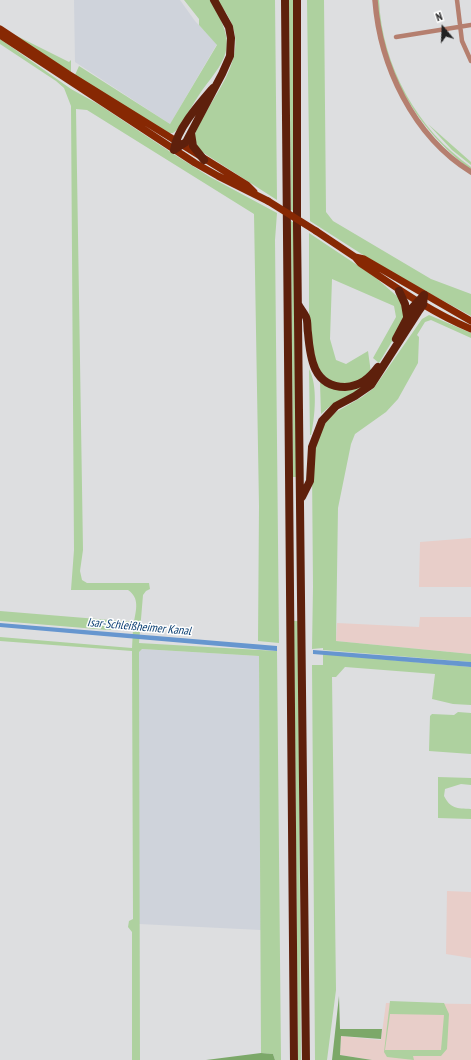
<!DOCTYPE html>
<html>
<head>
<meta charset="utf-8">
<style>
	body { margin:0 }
	#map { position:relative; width:471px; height:1060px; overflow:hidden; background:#dddee0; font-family:"PT Sans Narrow",sans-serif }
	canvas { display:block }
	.north { position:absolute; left:423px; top:8px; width:40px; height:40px; -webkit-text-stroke:3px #fff; paint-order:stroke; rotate:341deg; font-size:11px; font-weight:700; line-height:16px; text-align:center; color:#212122 }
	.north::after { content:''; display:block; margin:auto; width:14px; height:18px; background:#212122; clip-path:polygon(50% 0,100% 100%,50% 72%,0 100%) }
</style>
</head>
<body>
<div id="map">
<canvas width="471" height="1060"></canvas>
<div class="north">N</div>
</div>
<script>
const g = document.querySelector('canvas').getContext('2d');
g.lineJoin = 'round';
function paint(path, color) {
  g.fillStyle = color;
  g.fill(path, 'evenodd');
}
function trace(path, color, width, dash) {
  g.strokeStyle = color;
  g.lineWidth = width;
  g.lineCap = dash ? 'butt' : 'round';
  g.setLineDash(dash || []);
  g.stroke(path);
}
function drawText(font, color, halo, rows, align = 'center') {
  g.font = font + ' "PT Sans Narrow",sans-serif';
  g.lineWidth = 3;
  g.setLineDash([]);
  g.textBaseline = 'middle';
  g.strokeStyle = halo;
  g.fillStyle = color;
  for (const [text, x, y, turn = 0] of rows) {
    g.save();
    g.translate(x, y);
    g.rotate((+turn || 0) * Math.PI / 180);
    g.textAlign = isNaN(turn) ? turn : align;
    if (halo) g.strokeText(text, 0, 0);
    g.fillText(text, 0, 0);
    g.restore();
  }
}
paint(new Path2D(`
	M471,538v49h-52l1,-45z
	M420,617h51v37l-135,-13 1,-18 82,4z
	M447,891l24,1v66l-25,-4z
	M386,1003l85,1v56h-99l-32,-5 1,-19 40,4z`), '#e8cec9');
paint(new Path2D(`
	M74,0h106l15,21 22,23 -47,80 -95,-62z
	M141,649l118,7 2,274 -122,-6v-272z`), '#cfd3db');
paint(new Path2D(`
	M184,0h27c20,39 24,49 -5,85 -10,13 -19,30 -28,44l-5,4h-5l-93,-58 4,-9 91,58 47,-79 -18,-20v-6z
	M217,0h58l2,200 -78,-50 -5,-13c13,-37 58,-77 35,-119 -3,-6 -8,-12 -12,-18z
	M289,0h4l1,211 -3,-1z
	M307,0h17l2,212 7,9 98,58 40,15v22l-86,-47 -75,-48z
	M377,0h2c3,66 38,129 92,167v3c-43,-33 -73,-75 -88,-127 -3,-14 -4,-29 -6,-43z
	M13,34l56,28 2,-2v14z
	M0,39l71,50 27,15 77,51 35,22 67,36 -2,27 4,403 -21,-2 1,-135 -5,-292 -167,-104 -11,-1 7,441 -3,21 2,9 5,3h62l1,6 -4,2 -3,4 -4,48 138,8 4,409h-6l-2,-6 -12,-1 -2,-397 -117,-7 -3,3 1,408h-8v-128l-4,-5 1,-6 4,-2 -1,-268 -132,-10v-4l132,11 1,-19 -25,1 -108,-9v-10l134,11c2,-12 6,-24 -6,-32h-57l3,-40 -3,-444 -7,-18 -8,-7 -56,-37z
	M428,124l43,38v3l-19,-15z
	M291,221l3,2 3,254h-4z
	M309,233l66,44 24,21 5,8 -1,17 -24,40 -6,-5 23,-41 -2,-11 -62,-27 -2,60 6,21 10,4 22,-13 3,22 -19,11 -21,-2 -14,-13 -8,-39z
	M429,315l42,18v5l-40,-18 -6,2 -8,13 2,2 -1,26 -20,36 -12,13 -31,22 -4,10 -13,64 -2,133 135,13v8l-148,-12v-2l-11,1 1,-62 -1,-117 2,-19 11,-29 11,-10 26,-15 12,-9 48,-69z
	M309,369c9,16 6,48 2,66h-1z
	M320,383h2l45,2 -38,22 -8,7z
	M294,621h4l3,439h-3z
	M323,654l148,13v38l-18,-1 -21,-5 3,-25 -90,-7 -9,10h-4l4,313 -9,70h-12l-3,-395h11z
	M458,712l13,1v41l-42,-3 1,-35 2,-2 22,1z
	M438,777l33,1v7l-10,-1 -16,5 -1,7c7,13 12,12 27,13v10l-33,-1z
	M390,1001l54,2 5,11 -2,35 -6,7h-28l1,4 -27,-3 -3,-5zM390,1014l54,1 -3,35h-56z`), '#aed19f');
paint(new Path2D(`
	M339,996l1,33h42l-1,10 -40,-3 -1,19 32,5h-40z
	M261,1053l12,1 2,6h-69z`), '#7ca869');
paint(new Path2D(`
	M0,623l277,23v5l-277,-24z
	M313,650l158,12v5l-158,-13z`), '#6696cf');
trace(new Path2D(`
	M457,0l5,41 9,20
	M396,37l75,-12`), '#b57f6f', 4.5);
trace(new Path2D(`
	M375,0c5,66 38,136 96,172`), '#b57f6f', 5.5);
trace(new Path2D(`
	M0,29l68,45 179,111 7,7
	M0,35l195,128 23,13 50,25
	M316,231l39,26 9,2 107,62
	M355,257l5,6c37,25 70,49 111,66`), '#872803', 7);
trace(new Path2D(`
	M285,0l9,1060
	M297,0v226l9,834
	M213,88c-13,15 -37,42 -39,62l12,-8 36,-68 8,-18 1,-18 -2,-11 -15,-27
	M191,133l2,13 11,14
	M399,291l6,13 2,12
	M298,304c2,4 6,9 8,13 2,4 1,11 2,16 2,24 5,54 37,54 15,-1 24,-8 33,-20
	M396,339l17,-32 11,-12
	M302,497l8,-16 2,-34 10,-26 14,-15 19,-10 16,-11 47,-73 5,-7 1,-10`), '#5e200c', 8);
trace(new Path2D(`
	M268,201l48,30`), '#872803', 7);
drawText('italic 12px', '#073c70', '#fff', [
	["Isar-Schleißheimer Kanal",139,627,5]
]);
</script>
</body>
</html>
